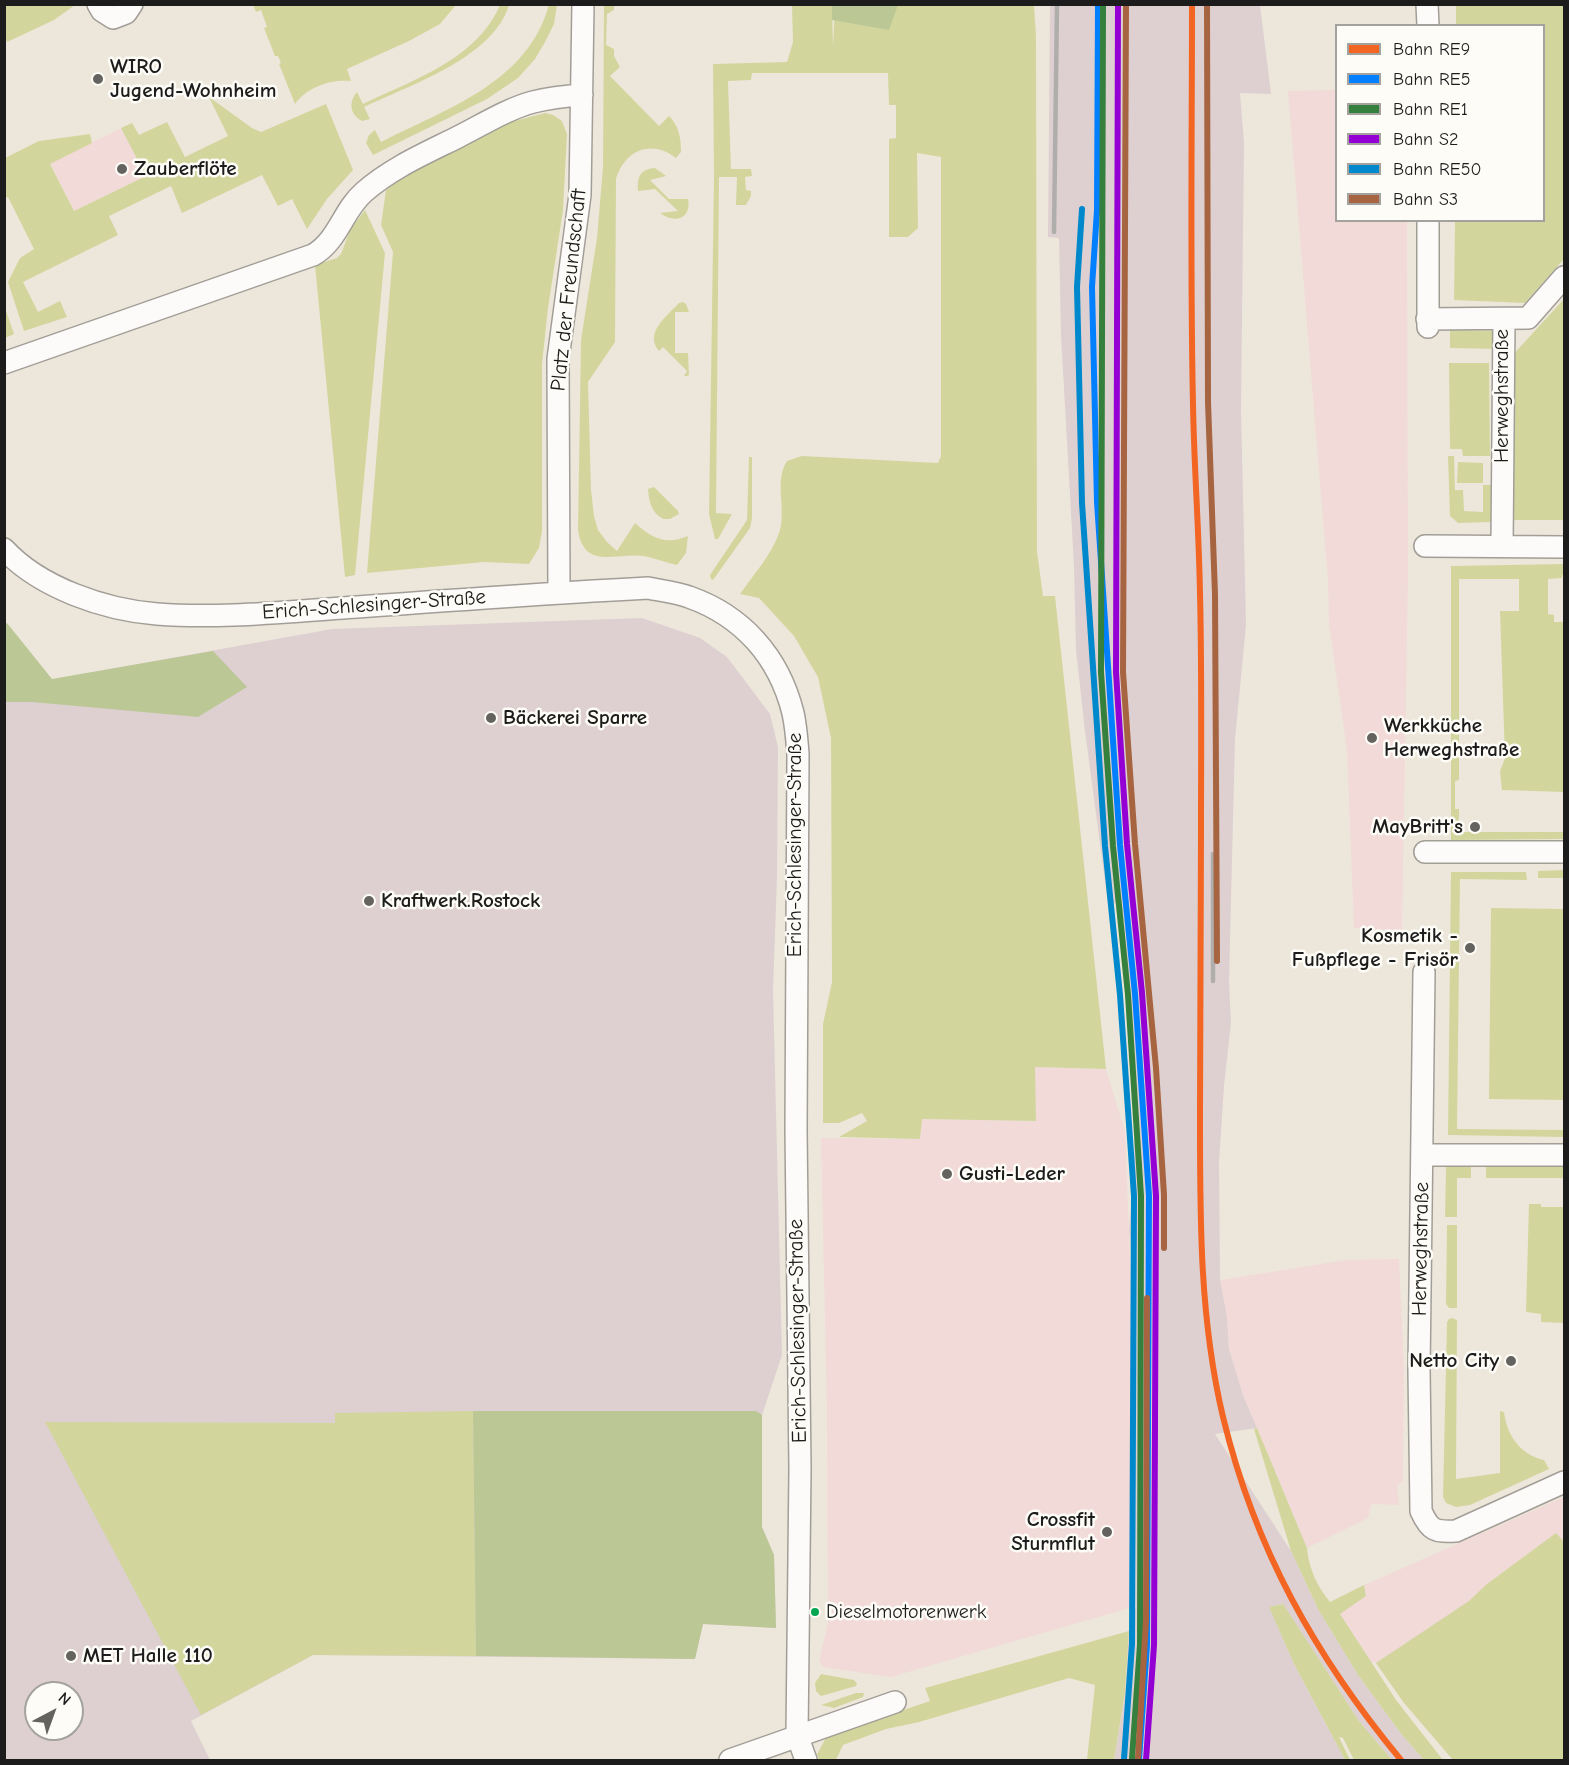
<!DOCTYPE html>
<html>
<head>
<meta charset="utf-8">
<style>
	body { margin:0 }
	#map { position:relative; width:1569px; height:1765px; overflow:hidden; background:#ede7db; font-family:"Comic Neue",sans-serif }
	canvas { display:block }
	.frame { position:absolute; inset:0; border:6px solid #1c1c1c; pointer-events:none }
	.legend { position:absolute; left:1335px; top:24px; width:210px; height:198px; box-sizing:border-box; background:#fdfcf7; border:2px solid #a3a29f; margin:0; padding:8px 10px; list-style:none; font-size:18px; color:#1c1c1c }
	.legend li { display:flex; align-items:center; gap:12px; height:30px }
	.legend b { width:30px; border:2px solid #a3a29f }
	.north { position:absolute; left:24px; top:1681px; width:60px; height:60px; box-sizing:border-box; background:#fdfcf7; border:2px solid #a3a29f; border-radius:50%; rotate:41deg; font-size:16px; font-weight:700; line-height:24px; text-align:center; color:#1c1c1c }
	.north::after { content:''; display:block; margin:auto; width:21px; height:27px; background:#65635f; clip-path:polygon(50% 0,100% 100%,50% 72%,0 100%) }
</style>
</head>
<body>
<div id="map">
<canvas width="1569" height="1765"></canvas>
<div class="frame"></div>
<ul class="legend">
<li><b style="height:8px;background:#f26522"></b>Bahn RE9</li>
<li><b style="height:8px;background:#0080ff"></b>Bahn RE5</li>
<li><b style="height:8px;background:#36803d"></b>Bahn RE1</li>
<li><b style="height:8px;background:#9400d3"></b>Bahn S2</li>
<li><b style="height:8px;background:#08c"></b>Bahn RE50</li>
<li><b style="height:8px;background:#a66540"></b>Bahn S3</li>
</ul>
<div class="north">N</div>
</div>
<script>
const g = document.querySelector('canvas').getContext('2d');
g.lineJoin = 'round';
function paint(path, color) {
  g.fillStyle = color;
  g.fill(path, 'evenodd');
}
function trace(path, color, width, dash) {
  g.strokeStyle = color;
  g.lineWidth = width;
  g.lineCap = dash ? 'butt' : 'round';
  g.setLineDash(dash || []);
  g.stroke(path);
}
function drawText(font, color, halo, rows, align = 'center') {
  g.font = font + ' "Comic Neue",sans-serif';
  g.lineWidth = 5;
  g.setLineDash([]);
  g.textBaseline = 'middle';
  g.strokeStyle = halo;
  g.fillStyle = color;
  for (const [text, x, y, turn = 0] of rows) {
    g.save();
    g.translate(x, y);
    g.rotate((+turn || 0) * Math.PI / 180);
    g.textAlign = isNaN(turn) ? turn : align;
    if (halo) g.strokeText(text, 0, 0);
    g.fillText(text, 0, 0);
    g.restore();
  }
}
paint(new Path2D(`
	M1336,90v130l71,1 1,355 -6,354 -48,-2 -7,-178 -18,-125 -1,-44 -40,-490z
	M167,122l26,53 -42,20 -11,-16 -66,32 -24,-48 82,-40 7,12z
	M1035,1067l71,2 19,63 11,273v201l-245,71 -68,-10 -4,-6 9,-38 -1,-209 -6,-276 99,1 1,-20 114,2z
	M1399,1259l5,110 -1,112 -6,5 2,19 -28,-1 -3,14 -61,30 -64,-153 -14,-46 -2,-33 -7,-36 127,-20z
	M1564,1497v263h-111l-49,-57 -28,-40 -5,-1 -32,-49 27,-17 -2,-11z`), '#f2dad8');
paint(new Path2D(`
	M1050,5h210l11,89 -31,-1 4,50 -3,267 5,215 -11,114 -6,243 2,40 -7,64 -5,76 1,118 7,36 2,33 14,46 14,33 -42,6 76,117 26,56 41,68 44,60 22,25h-32l-33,-39 -77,-117 -12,3 24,57 51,96h-231l11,-68 4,-61 7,-24 -1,-263 -3,-83 -3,-31 4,-47 2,-67 -8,-131 -10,-82 -9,1 -23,-173 -9,-81 -2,-84 -13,-231 -2,-97 -11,-1z
	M642,618l58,20 27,19 43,57 8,33 -1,131 -4,112 9,365 -20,60v112l12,28 2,73 -73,-4 -8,35 -382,-4 -122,66 19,39h-205v-1072l327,-59zM36,1693h36v36h-36z`), '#ded0d1');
paint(new Path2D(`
	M549,4l8,1 -3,19 -9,18 -10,17 -17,19 -31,21 -114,56 -7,-12 3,-8 6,-5 6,12c65,-33 148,-60 168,-138z
	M4,5l1,-1 70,1 -21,15 -47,22 -2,-6z
	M253,5h203l-16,19 -31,17 -62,28 4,12c-20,-2 -44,6 -56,23l-16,-40 2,-1 -3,-7h-3l-11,-28 3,-1 -6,-17 -5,2z
	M500,5h9c-16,53 -99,80 -145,102l6,12 -8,2c-12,-7 -14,-18 -5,-29l6,12c50,-24 114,-45 137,-99z
	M604,5h10v5l-7,4 -1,31 8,4v7l6,11 -10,9 49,50 10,-10c10,10 12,22 12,36l-5,6c-25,-19 -51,-8 -60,21l-1,163 -27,40 3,108 3,26 4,14 9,12 10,9 18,-28c18,16 31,22 53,13l-2,17 -9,12c-11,-2 -22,-7 -33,-9 -27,-4 -60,15 -66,-26l3,-190 16,-102 6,-71z
	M792,5h40l1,42 2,-42h199l2,31 1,515 6,45h12l51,473 -71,-2 1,54 -114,-2 -2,20 -81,-2 28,-16 -5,-8 -23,10h-16v-99l9,-42 -1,-244 -13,-61 -24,-41 -35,-38 -19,-4c14,-20 33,-41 40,-64 6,-23 -6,-49 7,-69l15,-5 136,7 3,-7v-299l-24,-4 1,75 -10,9h-19v-98l7,-1v-33h-7l-1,-32h-136l-1,7 -23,1 3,88h20l1,7 -7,1 1,13 5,1v5l-5,9h-10l1,-28h-18l-3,336 16,1 -14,25h-3l-6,-25 5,-336 -1,-114 74,-2 6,-20z
	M1456,5h108v254l-39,44 -71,-3 1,-79 89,-1v-194l-88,-1z
	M209,97l43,31 9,4 65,-28 27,66 -26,29 -20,30 -15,-30 -14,7 -16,-31 -80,38 -11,-27 -62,30 9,19 -95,47 15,30 22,-11 7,16 -43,14 -16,-49 12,-24 14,-9 -26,-52 -3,1v-40l34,-17 51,-7 2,9 -42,21 24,47 72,-35 -25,-48 11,-5 7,12 28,-13 18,35 43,-21z
	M545,113l8,2 9,6 5,13 -4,76 -15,98 -6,56v167l-3,17 -10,16 -45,-2 -117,11 26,-321 -12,-27 5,-35 16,-12 109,-56z
	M655,168l11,8 -16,4 19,19h19c4,20 -14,25 -28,14l18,-2 -23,-22 -17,2c-1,-14 2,-22 17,-23z
	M365,210l20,43 -30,322 -10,2 -30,-312 22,-7 4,-4 9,-24z
	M1564,299v221h-54v-162z
	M683,302l3,2 3,8h-14v41h13l1,22 -2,1h-3l3,-5 -24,-24 -4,4c-15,-18 7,-34 20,-48z
	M5,308l9,26 -9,4h-1z
	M1450,330l49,1 -1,18 -48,-1z
	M1449,363h40l1,93h-27l-1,-7h-12z
	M1448,456h6l1,34h8l1,21 19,1v-27h8v37l-33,1 -8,-7z
	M749,457h3v61l-2,10 -37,52 -2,-1 -1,-4 37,-55z
	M1458,462l25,1v20h-26z
	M654,487l24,24 1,3 -9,5h-7c-12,-7 -14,-17 -15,-30z
	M1564,564v11h-2v3l-14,1v35l6,1v7h10v170l-62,-2 -2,-19 5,-13 -5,-147h19v-32h-60v201l-4,1v28h4v23h105v7l-113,1v-274z
	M1564,870v8h-26v-7z
	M1451,872h75l1,8 -67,-1 -3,250 107,1v7l-116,-2z
	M1491,908l73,1v191l-75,-1z
	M1486,1164l78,1v13h-78z
	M1446,1167h25v11h-14v39h-12z
	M1529,1204h12v3h23v116l-23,-1v-8l-15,-2z
	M1447,1225h10v83h-8l-3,-4z
	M1452,1318l5,2 -1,159 44,-6v-62l4,1c3,24 17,43 40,48l5,9 -79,36 -14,2 -10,-4 -3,-6 4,-175 2,-3z
	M473,1411l3,245 -163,-1 -112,60 -156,-293 290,1v-10z
	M1257,1428l50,120c2,21 10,38 23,54l34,-17 2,11 -26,18 56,86 47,60h-19l-22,-25 -44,-60 -40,-66 -27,-58 -37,-122z
	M1556,1533l8,9v218h-111l-49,-57 -28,-40 93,-62 18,-17z
	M1283,1604l76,117 33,39h-38l-11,-22 -4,-1 11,23h-5l-51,-96 -25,-57z
	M1129,1631l-4,61 -11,68h-27l8,-75 -26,-7 -150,44 -33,7 -43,16 -7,15h-17l-2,-6 10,-18 103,-35 -5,-13z
	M821,1674l33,6 3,4 -1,2 -35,10 -5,-5 -1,-8z
	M856,1693h8l-1,4 -29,11 -13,-3z`), '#d2d69d');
paint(new Path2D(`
	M832,5v-1l66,1 -9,25 -57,-10z
	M7,623l45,56 161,-28 34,36 -49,30 -166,-15h-27l-1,-77z
	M473,1411h283l6,4v112l12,28 2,73 -73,-4 -8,35 -219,-3z`), '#bcc796');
const minor = new Path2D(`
	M98,4l4,7 11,7 13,-5 6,-9
	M1427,4l1,22
	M1427,319l101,-1 36,-41
	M1428,327v-107
	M4,363l309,-108c25,-14 30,-45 51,-63 27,-24 62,-39 94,-55 24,-12 49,-28 75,-35 16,-4 33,-6 49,-7
	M1425,546l139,1
	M1502,546l2,-227
	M4,549c36,39 101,61 153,65 66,5 134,-3 200,-7 97,-7 194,-14 291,-19 14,3 28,4 41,9 54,19 90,60 104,116 3,13 4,28 5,41l-2,375 4,340 -3,266 9,25
	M559,593l-1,-234 22,-164 3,-191
	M1425,852h139
	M1424,972l-5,398 2,141c9,20 14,21 35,20l108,-49
	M1423,1155h141
	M730,1760l165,-58`);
trace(minor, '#a29e97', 24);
trace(minor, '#fcfbfa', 21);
trace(new Path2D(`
	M1054,232l3,-228
	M1213,854v127`), '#afaeac', 4.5);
trace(new Path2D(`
	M1192,4c0,133 -2,267 1,400 1,63 6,126 7,190 2,78 1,157 1,236 0,93 -1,187 -1,281 0,103 -1,205 23,306 32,132 92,239 178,343`), '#f26522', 6);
trace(new Path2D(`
	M1098,4l-1,206 -5,77 5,215 23,343 15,149 14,202 -2,449 -8,115`), '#0080ff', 6);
trace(new Path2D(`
	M1103,4l-2,668 12,174 15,149 13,201 -1,449 -8,114`), '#36803d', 6);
trace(new Path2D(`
	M1118,4l-2,668 11,172 15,149 14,203 -2,449 -8,115`), '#9400d3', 6);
trace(new Path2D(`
	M1082,209l-5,78 5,216 23,343 15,149 14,201 -2,448 -8,115`), '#08c', 6);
trace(new Path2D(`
	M1126,4l-3,668 12,172 21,224 8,127v53
	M1207,4l1,398 7,192 2,367
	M1138,1759l8,-138 1,-323`), '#a66540', 6);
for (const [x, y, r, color] of [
	[98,79,6,"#65635f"],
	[122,169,6,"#65635f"],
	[491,718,6,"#65635f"],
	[1372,738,6,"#65635f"],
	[1475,827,6,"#65635f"],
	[369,901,6,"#65635f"],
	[1470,948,6,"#65635f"],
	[947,1174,6,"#65635f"],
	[1511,1361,6,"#65635f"],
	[1107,1532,6,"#65635f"],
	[815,1612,5,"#00a651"],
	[71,1656,6,"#65635f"]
]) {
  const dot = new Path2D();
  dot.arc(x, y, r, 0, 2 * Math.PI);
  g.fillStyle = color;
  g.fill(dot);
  trace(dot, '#fdfcf7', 2);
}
drawText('20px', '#1c1c1c', '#fdfcf7', [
	["Dieselmotorenwerk",826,1612]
], 'left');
drawText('bold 21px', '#1c1c1c', '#fdfcf7', [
	["WIRO",110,67],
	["Jugend-Wohnheim",110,91],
	["Zauberflöte",134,169],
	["Bäckerei Sparre",503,718],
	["Werkküche",1384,726],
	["Herweghstraße",1384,750],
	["MayBritt's",1463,827,"right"],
	["Kraftwerk.Rostock",381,901],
	["Kosmetik -",1458,936,"right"],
	["Fußpflege - Frisör",1458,960,"right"],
	["Gusti-Leder",959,1174],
	["Netto City",1499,1361,"right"],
	["Crossfit",1095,1520,"right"],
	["Sturmflut",1095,1544,"right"],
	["MET Halle 110",83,1656]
], 'left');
drawText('21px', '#1c1c1c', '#fdfcf7', [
	["Platz der Freundschaft",569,290,-84],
	["Herweghstraße",1502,396,-90],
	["Erich-Schlesinger-Straße",374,605,-4],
	["Erich-Schlesinger-Straße",795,845,-90],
	["Herweghstraße",1421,1249,-89],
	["Erich-Schlesinger-Straße",798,1331,-91]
]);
</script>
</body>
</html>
